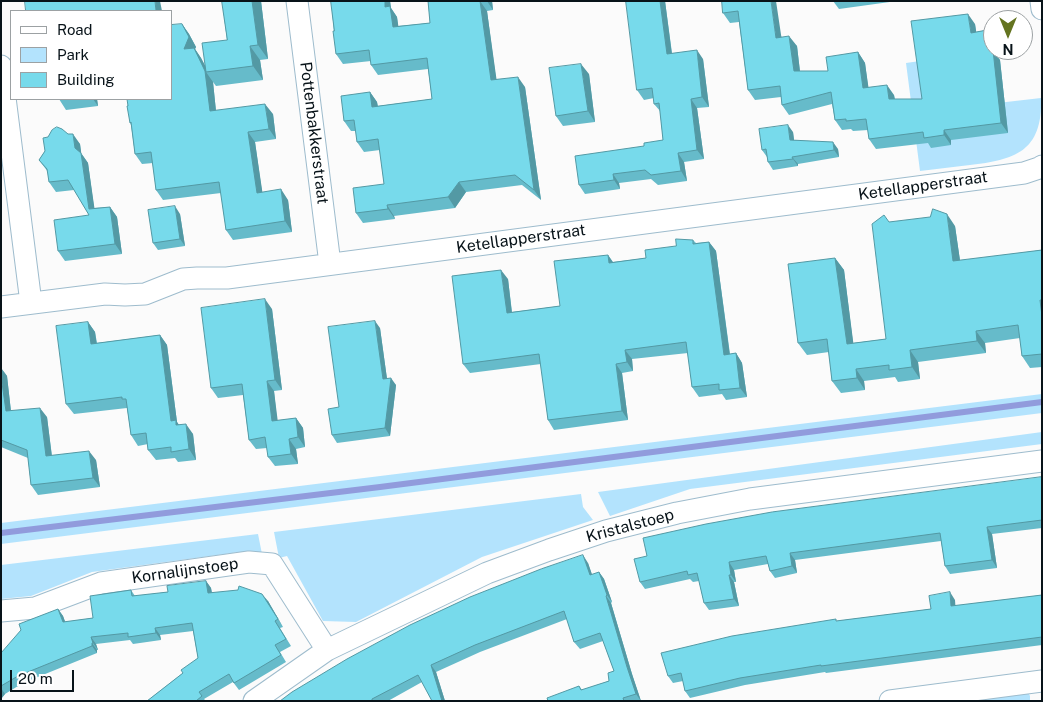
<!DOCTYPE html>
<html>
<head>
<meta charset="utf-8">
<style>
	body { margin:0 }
	#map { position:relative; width:1043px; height:702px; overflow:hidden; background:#fbfbfb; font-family:"Public Sans",sans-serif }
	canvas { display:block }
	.frame { position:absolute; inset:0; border:2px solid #081319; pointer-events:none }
	.legend { position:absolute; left:10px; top:10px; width:162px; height:90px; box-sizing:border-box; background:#fff; border:1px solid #9ca1a3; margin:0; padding:6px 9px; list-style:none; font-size:15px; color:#081319 }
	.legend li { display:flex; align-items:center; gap:10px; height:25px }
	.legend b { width:25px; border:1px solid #9ca1a3 }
	.north { position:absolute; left:983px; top:10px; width:50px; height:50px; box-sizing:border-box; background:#fff; border:1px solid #9ca1a3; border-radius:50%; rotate:180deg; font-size:14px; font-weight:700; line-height:20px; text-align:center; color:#081319 }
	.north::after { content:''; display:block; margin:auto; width:18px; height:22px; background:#647420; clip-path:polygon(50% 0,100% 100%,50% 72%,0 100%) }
	.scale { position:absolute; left:10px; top:670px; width:64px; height:22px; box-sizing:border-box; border:2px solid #081319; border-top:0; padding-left:6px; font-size:15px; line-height:18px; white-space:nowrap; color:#081319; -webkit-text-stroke:4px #fff; paint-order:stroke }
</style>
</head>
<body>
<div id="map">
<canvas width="1043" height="702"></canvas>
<div class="frame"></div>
<ul class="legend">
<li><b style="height:6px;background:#fff"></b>Road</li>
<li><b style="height:14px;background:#b3e3fd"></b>Park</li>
<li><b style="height:14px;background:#77daeb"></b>Building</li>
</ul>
<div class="north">N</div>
<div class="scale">20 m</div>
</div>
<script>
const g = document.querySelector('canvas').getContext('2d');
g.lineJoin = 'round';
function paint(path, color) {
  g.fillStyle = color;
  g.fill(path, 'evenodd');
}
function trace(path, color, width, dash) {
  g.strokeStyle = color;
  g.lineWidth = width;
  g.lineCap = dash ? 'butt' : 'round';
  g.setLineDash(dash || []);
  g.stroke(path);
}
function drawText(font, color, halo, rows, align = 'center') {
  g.font = font + ' "Public Sans",sans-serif';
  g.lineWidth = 4;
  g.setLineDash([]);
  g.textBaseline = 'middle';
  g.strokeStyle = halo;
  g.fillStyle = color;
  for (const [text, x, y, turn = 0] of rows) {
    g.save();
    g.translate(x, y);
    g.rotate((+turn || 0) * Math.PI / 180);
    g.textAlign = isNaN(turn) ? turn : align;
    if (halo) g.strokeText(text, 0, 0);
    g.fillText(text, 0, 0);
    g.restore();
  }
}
paint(new Path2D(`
	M920,61l8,50 113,-13c2,54 -27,62 -71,67 -17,2 -33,4 -50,6l-14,-108z
	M1042,394v19l-1041,131v-21z
	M1042,432v12l-352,45 -80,27 -12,-24z
	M581,494l2,13 10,13 -111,37 -126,65 -33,-1 -36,-65 -8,2 -5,-26z
	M258,534l4,20 -12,-2h-10l-148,20 -61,24 -30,3v-34z
	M1028,692l2,4v5h-88z`), '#b3e3fd');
trace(new Path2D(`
	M1,533l379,-46 662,-85`), '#919bdc', 6);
const minor = new Path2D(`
	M297,1l33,263
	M1041,1l1,8
	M1,66l30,237
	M1,307l104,-13 20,1 20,-1 38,-15 14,-1h30l797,-105 15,-5 3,-2
	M1,611l34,-3 66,-25 148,-21 23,2 55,86
	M254,701l73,-51 160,-77 62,-23 57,-19 71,-18 73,-14 292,-38
	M890,701l152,-20`);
trace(minor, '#9ebccd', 23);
trace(minor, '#fff', 21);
paint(new Path2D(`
	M222,1h39l7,58 -8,1 3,20 -47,6 -3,-4 3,29 57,3 3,25 -21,3 7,50 26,8 4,32 -59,8 -7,-10 -5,-37 -58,7 -7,-10 -3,-27 -11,1 -7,-10 -4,-29 -1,-2 -2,-17 54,-82 7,10 7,13 -1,2 6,9 4,8 22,-26z
	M331,1h59l1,7 6,9 1,9 32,-3 -2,-22h64l1,9 -6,1 9,68 29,8 16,113 -19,-15 -56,7 -11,16 -61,8 1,3 -32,4 -7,-10 28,-29 -4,-34 -16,2 -7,-10 -1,-11h-5l-7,-10 26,-29 7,10 1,4 54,-7 -4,-30 -50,6 -7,-10v-4l-28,3 -7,-10 -2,-23z
	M626,1h39l7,52 31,6 6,48 -12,1 7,51 -20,3 3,19 -29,4 -7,-6 -32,4 1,6 -35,5 -6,-9 65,-39 19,-6 -3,-29 -6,-7v-6l-10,2 -7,-10z
	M722,1l75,45 3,25h28l30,-19 7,11 3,24 26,8 1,4h27l53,-75 1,8 11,-2 6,9v11h2l1,5 4,5 8,73 -57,7v5l-20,3 -3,-5 -52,6 -7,-10 -1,-9 -15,1 -2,-2 -9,1 -7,-10 -3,-16 -43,11 -7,-10 -1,-8 -26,3 -7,-10 -9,-68 -9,1 -7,-10z
	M833,1h64l-58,8z
	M589,74l6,48 -32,4 -7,-10z
	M59,99h38l1,7 -32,4z
	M793,132l1,8 44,9 1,8 -41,7v2l-25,4 -5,-8 -1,-5 -5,-7z
	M68,134l12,10 1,9 7,10 6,45 16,-1 7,10 5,37 -57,7 -7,-10 31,-36 -15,-25 -18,2 -7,-10 -1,-10 -9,-12 6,-9 3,-14z
	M180,214l5,32 -27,4 -5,-7z
	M955,226l5,35 82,-11v117l-12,1 -8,-12 -2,-18 -35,5 1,10 -68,9 2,17 -22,3 -3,-5 -31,4 1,9 -24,3 -9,-12 -3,-29 -22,3 -9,-12 37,-85 9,12 9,73 33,-4z
	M693,240l3,3 13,-1 7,9 14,103 6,-1 6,10 5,34 -21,3 -4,-6 -23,3 -7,-10 -4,-34 -56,6 1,12 -11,2 6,47 -74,10 -6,-10 -7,-56 -71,9 -7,-9 45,-85 4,33 48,-6 48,-51 5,7 33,-4z
	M272,309l10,81 -8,1 3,30 19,-3 7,10 2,19 -9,2 2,15 -23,2 -7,-9 -1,-9 -11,1 -7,-9 -6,-45 -25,3 -7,-10z
	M88,322l7,10 2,11 63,-8 7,10 10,77 2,3 14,9 3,26 -18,2 -3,-4 -19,2 -8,-10v-6l-10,2 -7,-11 -4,-27 -53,6 -8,-10z
	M380,328l7,51 9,6 -6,51 -53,7 -5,-8 7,-28z
	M1,368l6,8 4,35 36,6 5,39 44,4 4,27 -62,8 -7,-10 -3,-27 -27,-11z
	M1042,477v51l-50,6 5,34 -47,6 -5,-8 -4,-25 -146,19 2,13 -22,5 -5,-7 -2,-7 -34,6 2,12h-2l5,24 -30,4 -5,-7 -5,-22 -6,1 -3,-3 -45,10 -5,-7z
	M588,563l4,12 7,-3 5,7 8,23 -1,1 21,71 9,27h-93l31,-15 3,4 27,-9 5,-10 -11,-30 -23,8 -6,-7 -7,-23 -87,33 -44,20 9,29h-13l-10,-19 -34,19h-108z
	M206,581l5,7 1,5 56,8 15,26 -3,1 11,18 -11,6 6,10 -47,28 -6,-8 -29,17 2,2h-59l36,-28 15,-15 -5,-27 -33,4 1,5 -28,4 -3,-4 -34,4 2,6h-1v3l-74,30 -18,11 -4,5v-46l57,-44 5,7 2,6 28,-4 38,-28 4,6 33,-4z
	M1042,595v50l-216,28 -1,-1 -80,13 -55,13 -5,-7 -2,-10 -10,2 -5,-7 169,-55 94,-12 24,-9v6z`), '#66bbca');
paint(new Path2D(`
	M155,1h5l2,10h-6z
	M252,1h9l7,58 -10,-14z
	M385,1h5l1,7 6,9 3,20 -7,-10 -8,-20z
	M480,1l7,10 11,79 -7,-10z
	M487,1h5l1,9z
	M660,1h5l8,62 -6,-9z
	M771,1h5l7,47 -7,-10z
	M968,14l7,10 3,19 -7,-10z
	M182,24l7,10 7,13 -1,2 6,9 7,13 -2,1 7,10 4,39 -7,-10 -26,-62z
	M987,30l6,9v11h2l1,5 4,5 8,73 -7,-10z
	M789,36l8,10 4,35 -7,-10z
	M250,46l10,14 3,20 -10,-14z
	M697,50l6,9 6,48 -7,-10z
	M858,52l7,11 5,35 -7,-10z
	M581,64l8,10 6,48 -7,-11z
	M518,77l7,10 16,113 -7,-10z
	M887,85l7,10 2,15 -7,-11z
	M370,92l7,10 2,15 -7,-10z
	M93,99h4l1,7z
	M691,99l6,9 7,51 -7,-9z
	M265,104l8,10 3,25 -7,-10z
	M788,125l5,7 2,16 -5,-8z
	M944,130l7,10v5l-7,-10z
	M248,132l7,10 9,61 -7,-10z
	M73,134l7,10 2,14 -7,-10z
	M833,142l5,7 1,8 -5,-7z
	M81,153l7,10 8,56 -7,-10z
	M678,153l6,9 3,19 -6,-10z
	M792,157l6,7v2l-5,-7z
	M613,174l6,9 1,6 -6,-9z
	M459,182l7,10 -11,16 -7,-11z
	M281,189l7,11 4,32 -7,-11z
	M387,205l7,11 1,3 -7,-10z
	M175,206l5,8 5,32 -5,-7z
	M110,207l7,10 5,37 -7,-10z
	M947,214l8,12 7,48 -9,-13z
	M709,242l7,9 15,113 -7,-9z
	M608,255l6,9 -5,-1z
	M835,258l9,12 11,86 -8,-12z
	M501,270l7,9 5,44 -6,-10z
	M265,299l7,10 10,81 -7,-10z
	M1040,300l2,3v13z
	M375,321l5,7 8,58 -5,-7z
	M88,322l7,10 3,22 -7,-10z
	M976,331l9,12 1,10 -9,-12z
	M160,335l7,10 10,77 6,9 -12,-10z
	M625,350l7,9 1,12 -6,-9z
	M910,350l8,12 2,17 -8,-12z
	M736,353l6,10 5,34 -7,-9z
	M616,364l6,9 6,47 -6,-9z
	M1,368l6,8 5,45 -6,-10 -5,-35z
	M856,369l8,12 1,9 -8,-12z
	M391,378l5,7 -6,51 -5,-8z
	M267,381l7,10 5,40 -7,-10z
	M40,408l7,9 6,49 -7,-10z
	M296,418l7,10 2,19 -7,-10z
	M186,424l7,10 3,26 -7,-11z
	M289,439l7,10 2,15 -7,-10z
	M89,451l7,9 4,27 -7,-9z
	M987,527l5,7 5,34 -5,-8z
	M790,553l5,7 2,13 -5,-7z
	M583,555l5,8 7,20 -5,-8z
	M729,562l5,8 2,12 -5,-7z
	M599,572l5,7 8,23 -5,-7z
	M729,575l5,7 5,24 -5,-7z
	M206,581l5,7 2,12 -5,-7z
	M950,592l5,8 1,14 -5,-8z
	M262,594l6,7 15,26 -5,-8z
	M606,596l5,7 21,71 9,27 -5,-7 -9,-27z
	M58,609l5,7 5,13 -5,-7z
	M155,628l5,7 1,5 -5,-7z
	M91,637l5,7 2,6 -5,-7z
	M92,643l5,7v3l-5,-7z
	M431,665l5,7 9,29h-3z
	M1,688l4,6 -4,5z`), '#5399a4');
const building = new Path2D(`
	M25,1h130l1,10h-130z
	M222,1h30l6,44 -8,1 3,20 -47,6 -4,-29 25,-3z
	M331,1h54v6l5,-1 3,21 37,-4 -2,-22h52l11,79 27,-3 16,113 -19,-15 -56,7 -11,15 -61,8 1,4 -32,4 -3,-25 31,-4 -6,-45 -21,3 -3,-22 -10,1 -3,-25 29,-4 2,15 60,-8 -5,-41 -56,7 -2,-15 -33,4 -3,-23h1z
	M626,1h34l7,53 30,-4 5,47 -11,2 6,51 -19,3 3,18 -30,4 -6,-5 -32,4 1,6 -35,5 -4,-29 69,-10v-3l19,-3 -4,-37 -5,1 -2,-16 -15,2z
	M722,1h49l5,37 13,-2 5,35h34l-2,-14 32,-5 5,36 24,-3 2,14h33l-11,-78 57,-7 3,19 16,-3 3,20h3l8,73 -57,7v5l-20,3 -1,-6 -54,7 -3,-20 -20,2v-2l-11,1 -4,-28 -49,13 -2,-19 -32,4 -10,-79 -15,2z
	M182,24l7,13 -5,12 10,-1 11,23 5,40 55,-7 4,25 -21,3 9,61 24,-4 4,32 -59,9 -7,-48 -63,8 -5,-38 -16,2 -4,-32 -1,1 -3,-17h1l-1,-7h44v-74z
	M581,64l7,47 -32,5 -7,-48z
	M788,125l2,15 43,2 1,8 -42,7 1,2 -25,3 -2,-13 -4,1 -3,-21z
	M57,127l5,2 6,5h5l2,14 6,5 8,56 21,-2 5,37 -57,7 -4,-31 35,-5 -21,-35 -19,2 -2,-13 -8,-9 6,-9 -2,-13 5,-1 4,-7z
	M175,206l5,33 -27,4 -5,-33z
	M933,209l14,5 6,47 89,-11v50h-2l2,16v38l-20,2 -4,-31 -42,6 1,10 -67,9 2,17 -23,3v-5l-33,4 1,9 -25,3 -5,-42 -29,4 -10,-79 47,-6 12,86 39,-5 -14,-115 12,-9 5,7 41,-5z
	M676,239l17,1v4l16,-2 15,113 12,-2 4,35 -21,2v-6l-27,3 -6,-45 -61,8 2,12 -11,2 6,47 -74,9 -9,-66 -76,10 -11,-88 49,-6 6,43 53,-7 -6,-45 54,-6 1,8 37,-5 -1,-8 31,-4z
	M265,299l10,81 -8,1 5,40 24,-3 2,19 -9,2 2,15 -23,3 -3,-20 -16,3 -7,-56 -31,4 -10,-80z
	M375,321l8,58 8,-1 -6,50 -53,7 -4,-26 11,-2 -11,-80z
	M88,322l3,22 69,-9 11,86 5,-1v5l10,-1 3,25 -18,3v-5l-23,3 -2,-17 -15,2 -5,-36h-4v-2l-56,7 -10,-78z
	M1,376l5,35 34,-3 6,48 43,-5 4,27 -62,7 -4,-35 -26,-10z
	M1042,477v43l-55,7 5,33 -47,6 -5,-33 -150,20 2,13 -22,5 -4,-15 -37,6 2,13h-2l5,24 -30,4 -7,-30 -9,2 -1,-4 -47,11 -6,-23 13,-3 -4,-18 63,-14 66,-12z
	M583,555l7,20 9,-3 8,23 -1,1 21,71 9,27 -13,4 1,3h-76l-1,-3 32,-12 2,4 28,-9 -1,-8 6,-2 -14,-38 -26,9 -10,-31 -89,34 -44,20 11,36h-10l-14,-26 -46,24v2h-92l12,-9 55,-33 63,-34 60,-28 33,-13 38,-15z
	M206,581l2,12 30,-3 1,-4 23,8 16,25 -3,2 11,18 -11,6 6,10 -47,28 -5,-9 -30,18 3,4 -6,5h-49l36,-28 -2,-3 17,-12 -6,-35 -37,5 1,5 -28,4v-4l-37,4 2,6h-1v3l-74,30 -17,10v-33l20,-23 -2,-6 39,-15 5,13 30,-4 -3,-22 41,-6 1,6 36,-4 -1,-6z
	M950,592l1,14 91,-11v42l-221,29v-1l-81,13 -55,13 -4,-18 -13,3 -7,-23 71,-17 104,-17v2l95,-12 -2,-13z`);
paint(building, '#77daeb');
trace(building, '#5399a4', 1);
drawText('16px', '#081319', '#fff', [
	["Pottenbakkerstraat",314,133,83],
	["Ketellapperstraat",923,186,-8],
	["Ketellapperstraat",521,239,-8],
	["Kristalstoep",630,526,-15],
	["Kornalijnstoep",185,571,-8]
]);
</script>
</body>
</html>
